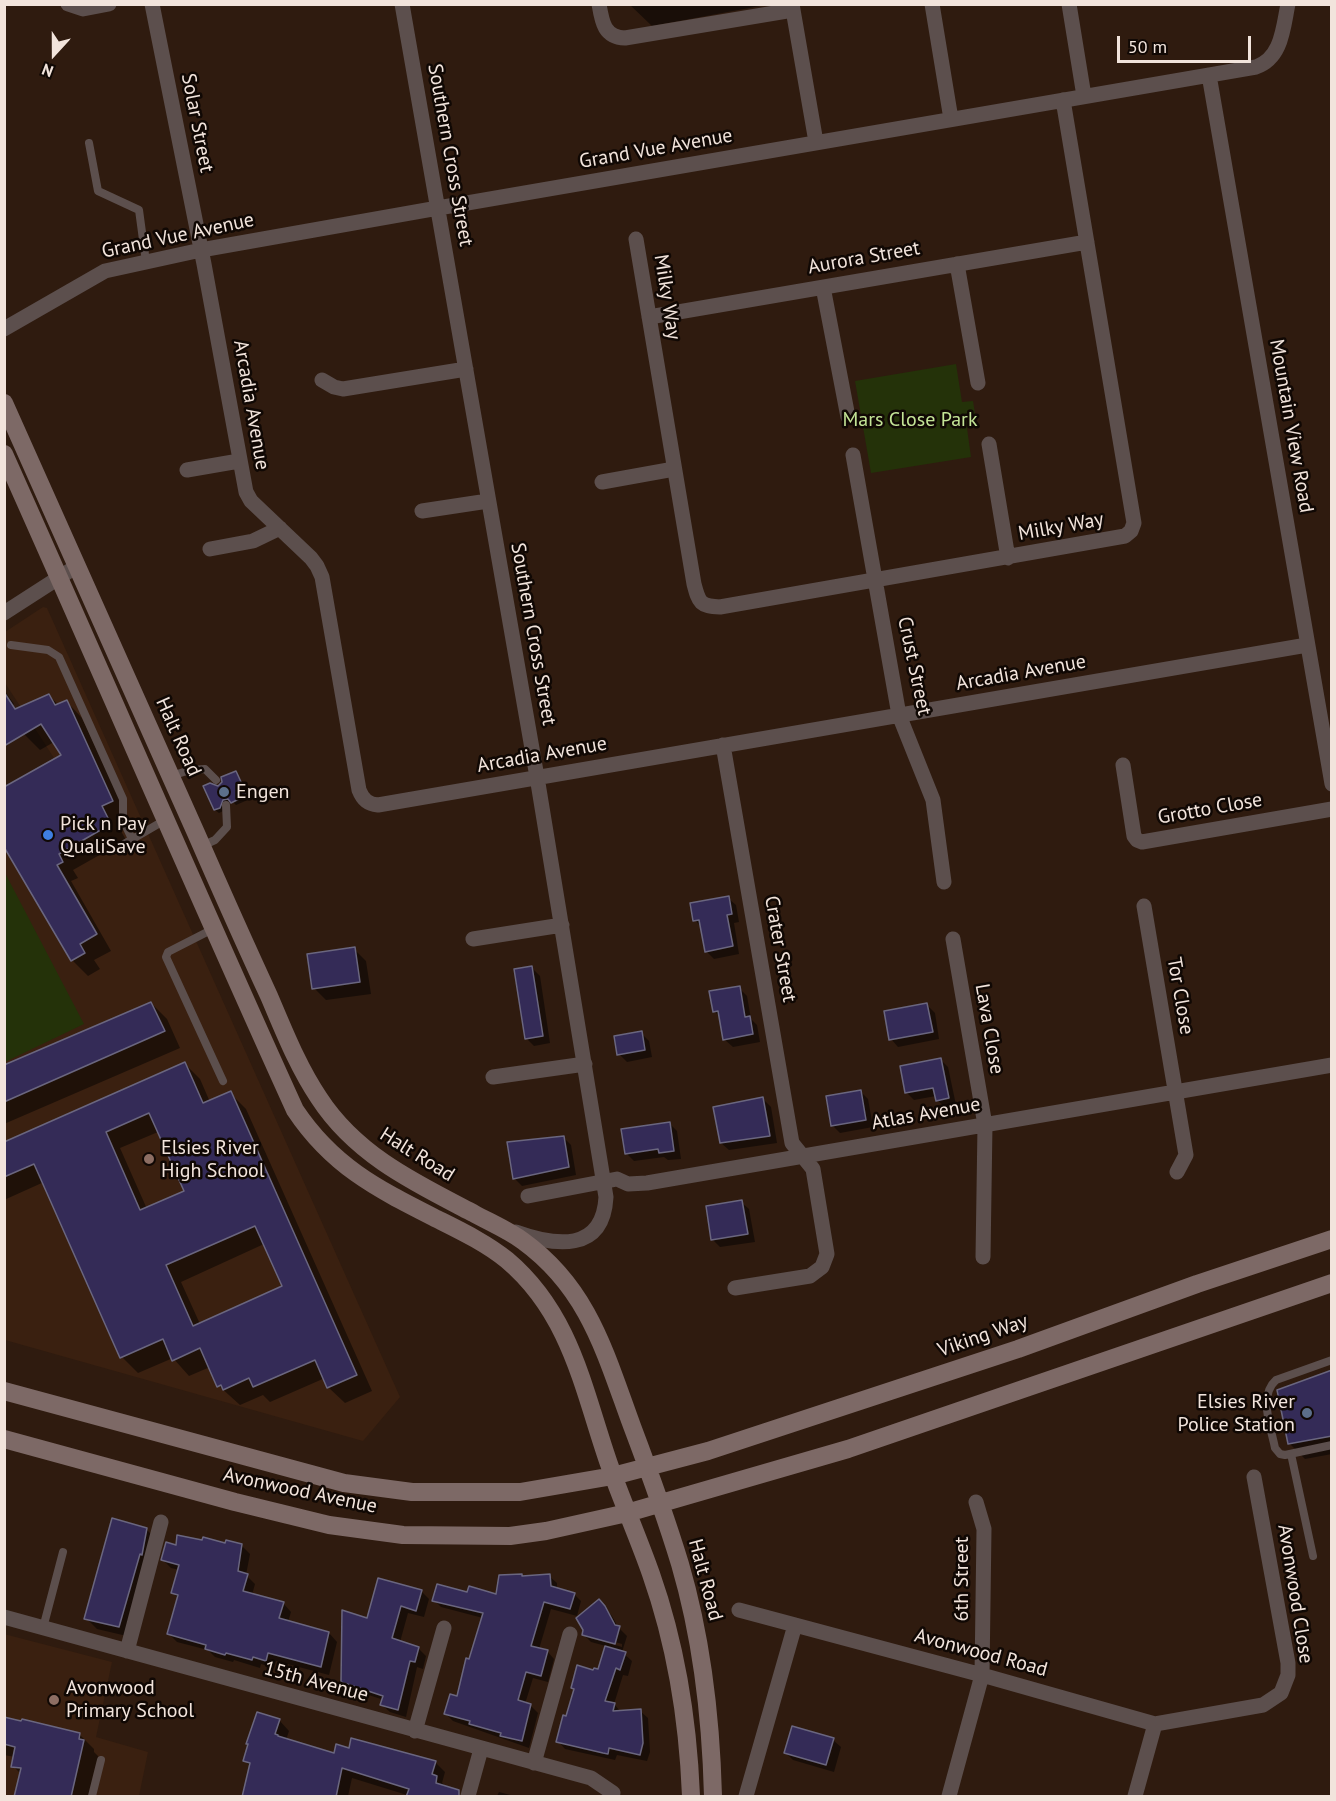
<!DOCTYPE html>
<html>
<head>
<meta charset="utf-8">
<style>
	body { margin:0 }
	#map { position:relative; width:1336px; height:1801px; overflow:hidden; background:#2f1b0f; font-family:"PT Sans",sans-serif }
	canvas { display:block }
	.frame { position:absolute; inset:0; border:6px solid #f2e4dc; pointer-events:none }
	.north { position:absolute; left:24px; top:24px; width:60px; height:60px; -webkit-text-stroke:4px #100804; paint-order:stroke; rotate:201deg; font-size:16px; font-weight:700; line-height:24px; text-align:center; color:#f2e4dc }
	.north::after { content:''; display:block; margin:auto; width:21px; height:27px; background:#f2e4dc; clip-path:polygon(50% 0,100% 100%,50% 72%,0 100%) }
	.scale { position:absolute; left:1117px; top:36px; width:134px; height:27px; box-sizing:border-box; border:3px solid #f2e4dc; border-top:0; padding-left:8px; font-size:18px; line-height:21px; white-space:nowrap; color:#f2e4dc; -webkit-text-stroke:4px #100804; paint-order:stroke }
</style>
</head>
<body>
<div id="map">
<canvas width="1336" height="1801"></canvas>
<div class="frame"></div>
<div class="north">N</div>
<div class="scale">50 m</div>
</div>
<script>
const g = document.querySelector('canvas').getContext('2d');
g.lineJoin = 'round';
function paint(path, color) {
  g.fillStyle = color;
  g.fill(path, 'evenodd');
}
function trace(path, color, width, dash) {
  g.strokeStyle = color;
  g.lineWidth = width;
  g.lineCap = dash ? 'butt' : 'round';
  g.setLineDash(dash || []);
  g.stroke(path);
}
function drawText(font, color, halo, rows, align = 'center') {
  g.font = font + ' "PT Sans",sans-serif';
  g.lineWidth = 5;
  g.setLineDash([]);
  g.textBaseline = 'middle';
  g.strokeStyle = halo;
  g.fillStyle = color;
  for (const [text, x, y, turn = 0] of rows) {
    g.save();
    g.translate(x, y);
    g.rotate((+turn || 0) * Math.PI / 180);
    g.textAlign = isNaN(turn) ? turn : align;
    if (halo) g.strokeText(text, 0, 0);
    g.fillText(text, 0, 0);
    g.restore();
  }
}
paint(new Path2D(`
	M43,607l4,1 353,789 -37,44 -358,-101 -1,-553 50,-29 -49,-75v-51z
	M4,1634l108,28 -16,75 52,15 -9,44h-134z`), '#3a2010');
paint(new Path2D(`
	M956,364l6,38 11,-1 4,25 -10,2 4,29 -100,16 -16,-92z
	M4,871l80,153 -79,38h-1z`), '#243209');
paint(new Path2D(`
	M629,4h142l-119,22z
	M4,690l10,14 -10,6z
	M49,696l10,9 8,-3 15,16 46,99 -12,5 10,18 -53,30 5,8 -7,3 40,70 -17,9 6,9 -12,7 -16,-16 -68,-116 59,-89 -9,-13 -14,8 -16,-16z
	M236,773l14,26 -14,6 -3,-3 -6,1 -4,8 -4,2 -4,-3 3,-23z
	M728,898l8,7 3,17 -5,1 5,31 -25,5 -8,-8 -5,-24 -6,-7z
	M354,949l12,12 5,33 -45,6 -12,-12z
	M532,968l8,8 10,67 -16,3 -8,-8z
	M739,988l8,8 4,23 6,6 3,17 -27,5 -8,-7 -5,-23 -6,-6z
	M151,1003l16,16 13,29 -176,76v-57z
	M927,1005l8,8 4,26 -41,8 -7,-8z
	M641,1033l8,8 3,16 -25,5 -8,-8z
	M941,1060l7,7 8,38 -11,2 -8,-7 -1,-4 -22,4 -8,-8z
	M184,1063l16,16 10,23 20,-9 16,16 126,282 -27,12 -17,-16 -3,-9 -55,24 -7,-7 -23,10 -21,-19 -9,-19 -21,9 -16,-18 -35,15 -16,-16 -78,-175 -40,18v-57zM158,1132l28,60 -39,17 -27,-61zM264,1244l20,43 -84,37 -19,-42z
	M860,1091l8,8 5,28 -33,6 -8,-8z
	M763,1099l8,8 6,36 -48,7 -8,-7z
	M669,1123l8,8 4,28 -13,1 -4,-3 -30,4 -8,-8z
	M563,1137l8,8 5,30 -54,11 -8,-8z
	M741,1202l8,7 6,33 -35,5 -7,-7 -6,-33z
	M1332,1372v82l-27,5 -16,-16z
	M147,1530l11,11 -27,96 -34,-8 -11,-11z
	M242,1546l8,8 -4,21 9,9 -3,11 31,8 8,9 -3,10 41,11 8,9 -8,33 -53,-14 -2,7 -13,-4 -1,4 -26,-8 -1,2 -18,-5 -7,-7 -31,-8 -8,-8 10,-35 -6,-6 7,-23 -9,-2 -8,-8 14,-13z
	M549,1576l8,7v6l17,5 7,7 -4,15 -26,-7 -12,40 8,2 7,8 -6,23 -15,-4 -8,26 5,1 8,8 -9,35 -76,-27 -7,-7 12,-17 25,-79 -42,-11 -7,-7 34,-6 30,2 26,-18z
	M421,1591l8,8 -5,18 -16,-4 -8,29 19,7 7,7 -3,13 -6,-2 -11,50 -16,-5 -8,-7 2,-5 -34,-11 -7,-7 25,-63z
	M599,1601l13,15 6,11 9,9 -5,16 10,9 -4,15 -5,-1 -9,29 7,8 19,-1 8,7 2,34 -3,9 -30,-6 -2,5 -50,-11 -7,-8 17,-51 -3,-2 22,-16 6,-1 6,-25 -15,-4 -8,-8zM590,1635l32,9v3l-32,-9z
	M4,1718l75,16 15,15v3l5,5 -10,39h-74l6,-22 -8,-8 2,-9 -11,-2z
	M279,1720l10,11 -3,9 49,15 15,-5 85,12 10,10 -3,11 5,4 -40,8 -55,-17 -4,18h-105l7,-30 -5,-5z
	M833,1740l8,7 -7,25 -41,-12 -7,-7z
	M499,1792l15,4h-17z`), '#0007');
const building = new Path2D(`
	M4,692l11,17 34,-15 6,11 12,-5 46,101 -11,5 9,18 -52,30 4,8 -6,3 40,69 -17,10 5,9 -14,8 -67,-114v-60l57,-32 -20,-31 -37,22z
	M236,771l11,24 -16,8 -3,-4 -5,1 -3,8 -6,2 -11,-24 7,-3 8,3 4,-4 -1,-5z
	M729,896l3,18 -5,1 6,31 -28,6 -6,-32 -6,1 -3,-18z
	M355,947l5,35 -48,7 -5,-35z
	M532,966l11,70 -18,3 -11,-70z
	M740,986l5,31 5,-1 3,18 -30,6 -5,-29 -5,1 -4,-21z
	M151,1002l14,29 -161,71v-37z
	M927,1003l6,29 -44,8 -5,-29z
	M642,1031l3,19 -28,5 -3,-19z
	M941,1058l8,40 -13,3 -3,-13 -28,5 -5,-27z
	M185,1062l18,41 28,-12 126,284 -30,13 -12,-28 -62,27 -4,-9 -26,12 -2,-5 -4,2 -17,-39 -28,13 -9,-22 -43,19 -86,-194 -30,13v-35zM149,1113l35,78 -44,19 -34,-78zM255,1226l27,60 -89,40 -27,-61z
	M861,1090l5,30 -35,6 -5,-30z
	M763,1097l7,39 -50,7 -7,-36z
	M670,1122l4,29 -15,2 -1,-4 -33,5 -4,-25z
	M564,1136l5,31 -56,12 -6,-37z
	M742,1200l6,34 -37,6 -5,-34z
	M1332,1370v66l-44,8 -11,-54z
	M112,1518l35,10 -5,27 -2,-1 -21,73 -35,-8z
	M177,1535l25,5 1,-3 22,6 1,-3 16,4 -4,27 10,3 -5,17 41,11 -5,16 50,14 -8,35 -53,-14 -2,8 -13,-4 -1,3 -26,-7 -1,2 -20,-6 1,-4 -39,-11 11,-39 -7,-2 8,-28 -18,-5 5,-18 10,3z
	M522,1574v2l28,-2 1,12 24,7 -5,16 -26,-7 -13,44 17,4 -7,26 -15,-4 -8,28 13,4 -9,37 -22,-5 1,-3 -32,-9 1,-3 -26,-7 6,-20 7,2 9,-38 3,1 14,-46 -51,-12 5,-17 30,8 2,-6 27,8 3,-19z
	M378,1578l44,12 -6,21 -15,-5 -9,32 27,9 -4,15 -5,-1 -12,49 -18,-5 3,-9 -42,-14 1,-72 25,8z
	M599,1599l6,7 10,19 5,1 -5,18 -33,-9 1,-5 -7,-12z
	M605,1646l21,6 -6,18 -4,-2 -11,33 10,2 -2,8 28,-2 2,34 -3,12 -31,-7 -1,6 -5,-1 -47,-11 7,-27 3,1 8,-27 -3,-1 6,-23 16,5 1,-2 4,1z
	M257,1712l23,7 -5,15 3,1v1l56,17 2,-9 13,4 2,-10 85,23 -4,13 5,2 -1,7 23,7v7h-53l3,-8 -67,-21 -6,29h-94l8,-34 -7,-2 5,-17h-2z
	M4,1717l17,4 1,-2 58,14 -1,6 5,1 -13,57h-57l7,-29 -10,-1 4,-20 -11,-3z
	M792,1726l42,12 -8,27 -42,-12z`);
paint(building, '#342b57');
trace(building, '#6a667f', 1.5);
trace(new Path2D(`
	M89,143l9,48 41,19 7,52
	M11,645l37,5 11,7 64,142v21l9,19
	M171,776l19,-6 15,-1 11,11
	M124,844l41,-24
	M202,846l13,-6 12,-13 -1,-22
	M213,929l-45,23 -2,5 57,124
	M1332,1360l-56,20c-18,16 -5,47 -1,68l5,6 5,1 47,-10
	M1291,1454l22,102
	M43,1628l20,-76
	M92,1796l9,-36`), '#5c4f4d', 8);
trace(new Path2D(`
	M68,4l15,5 26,-5
	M152,4l52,260 42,228 5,9 60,57 6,8 5,11 37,213c4,10 9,14 19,15l929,-160
	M402,4l135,773 69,420c-3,56 -51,49 -90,35
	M599,4c3,18 5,33 26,34l168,-28
	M792,4l24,138
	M932,4l19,115
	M1069,4l15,92
	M1209,75l123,709
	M636,239l58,345c5,19 6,22 26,23l405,-71 6,-5 3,-8 -71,-423
	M957,264l21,119
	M823,287l25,130
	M649,317l438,-75
	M4,329l101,-58 96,-21 237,-42 818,-141c26,-9 27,-39 32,-63
	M322,380l12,7 9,2 123,-20
	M989,444l19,114
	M853,455l46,260 34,85 11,82
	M187,470l52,-9
	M602,482l72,-13
	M422,511l66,-10
	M210,549l43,-8 27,-13
	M4,613l73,-47
	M723,745l69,398 21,26 14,85 -5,13 -12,9 -75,12
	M1123,765l11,71 3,4 5,2 190,-33
	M1144,906l42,249 -9,17
	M473,939l89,-14
	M953,939l32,186 -2,132
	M493,1077l92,-13
	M528,1196l89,-17 11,5 19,-1 685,-118
	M739,1610l243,65 173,49 108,-19 18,-12 7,-18v-12l-34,-186
	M4,1617l587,161 22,15
	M127,1651l34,-129
	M415,1731l29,-103
	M534,1763l36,-129
	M468,1796l13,-47
	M746,1796l49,-171
	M949,1796l33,-121 2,-146 -8,-27
	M1135,1796l20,-72`), '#5c4f4d', 15);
trace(new Path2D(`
	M4,403c64,143 129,286 192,430 24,55 48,109 73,163 15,35 29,71 50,102 37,57 96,85 154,115 16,9 35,17 50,28 66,48 82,112 109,185 17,45 34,92 48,138 22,75 31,155 33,232
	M4,454c98,219 192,438 291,656 38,57 83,79 142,109 24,12 49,24 70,41 64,54 76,129 102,204 13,37 29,73 42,110 25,71 37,147 40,222
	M4,1391l340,92 68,9h108l93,-16 95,-25 310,-102 179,-65 135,-45
	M4,1439l231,63 94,23 74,10 107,1 36,-5 81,-18 221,-64 484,-166`), '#7d6966', 18);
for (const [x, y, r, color] of [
	[224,792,6,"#5c6f8a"],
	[48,835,6,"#3f7fe0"],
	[149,1159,6,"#8d6e63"],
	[1307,1413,6,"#5c6f8a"],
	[54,1700,6,"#8d6e63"]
]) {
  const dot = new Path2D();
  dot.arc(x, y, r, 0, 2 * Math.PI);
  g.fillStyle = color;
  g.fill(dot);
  trace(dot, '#100804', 2);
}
drawText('20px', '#f2e4dc', '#100804', [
	["Solar Street",197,123,79],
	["Grand Vue Avenue",656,149,-10],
	["Southern Cross Street",450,155,80],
	["Grand Vue Avenue",178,236,-12],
	["Aurora Street",864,258,-10],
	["Milky Way",667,297,81],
	["Arcadia Avenue",251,405,80],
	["Mountain View Road",1291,426,80],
	["Milky Way",1061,527,-10],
	["Southern Cross Street",533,634,80],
	["Crust Street",914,666,78],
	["Arcadia Avenue",1021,673,-10],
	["Halt Road",178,737,66],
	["Arcadia Avenue",542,755,-10],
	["Grotto Close",1210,809,-10],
	["Crater Street",780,949,80],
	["Tor Close",1180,996,80],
	["Lava Close",989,1029,80],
	["Atlas Avenue",926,1114,-10],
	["Halt Road",417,1155,32],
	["Viking Way",983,1336,-19],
	["Avonwood Avenue",300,1491,12],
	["6th Street",962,1579,-90],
	["Halt Road",705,1580,75],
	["Avonwood Close",1295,1594,81],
	["Avonwood Road",981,1653,15],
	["15th Avenue",316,1682,15]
]);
drawText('20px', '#c4e597', '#100804', [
	["Mars Close Park",910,420]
]);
drawText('20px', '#f2e4dc', '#100804', [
	["Engen",236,792],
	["Pick n Pay",60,824],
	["QualiSave",60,847],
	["Elsies River",161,1148],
	["High School",161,1171],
	["Elsies River",1295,1402,"right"],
	["Police Station",1295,1425,"right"],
	["Avonwood",66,1688],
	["Primary School",66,1711]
], 'left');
</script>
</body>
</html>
